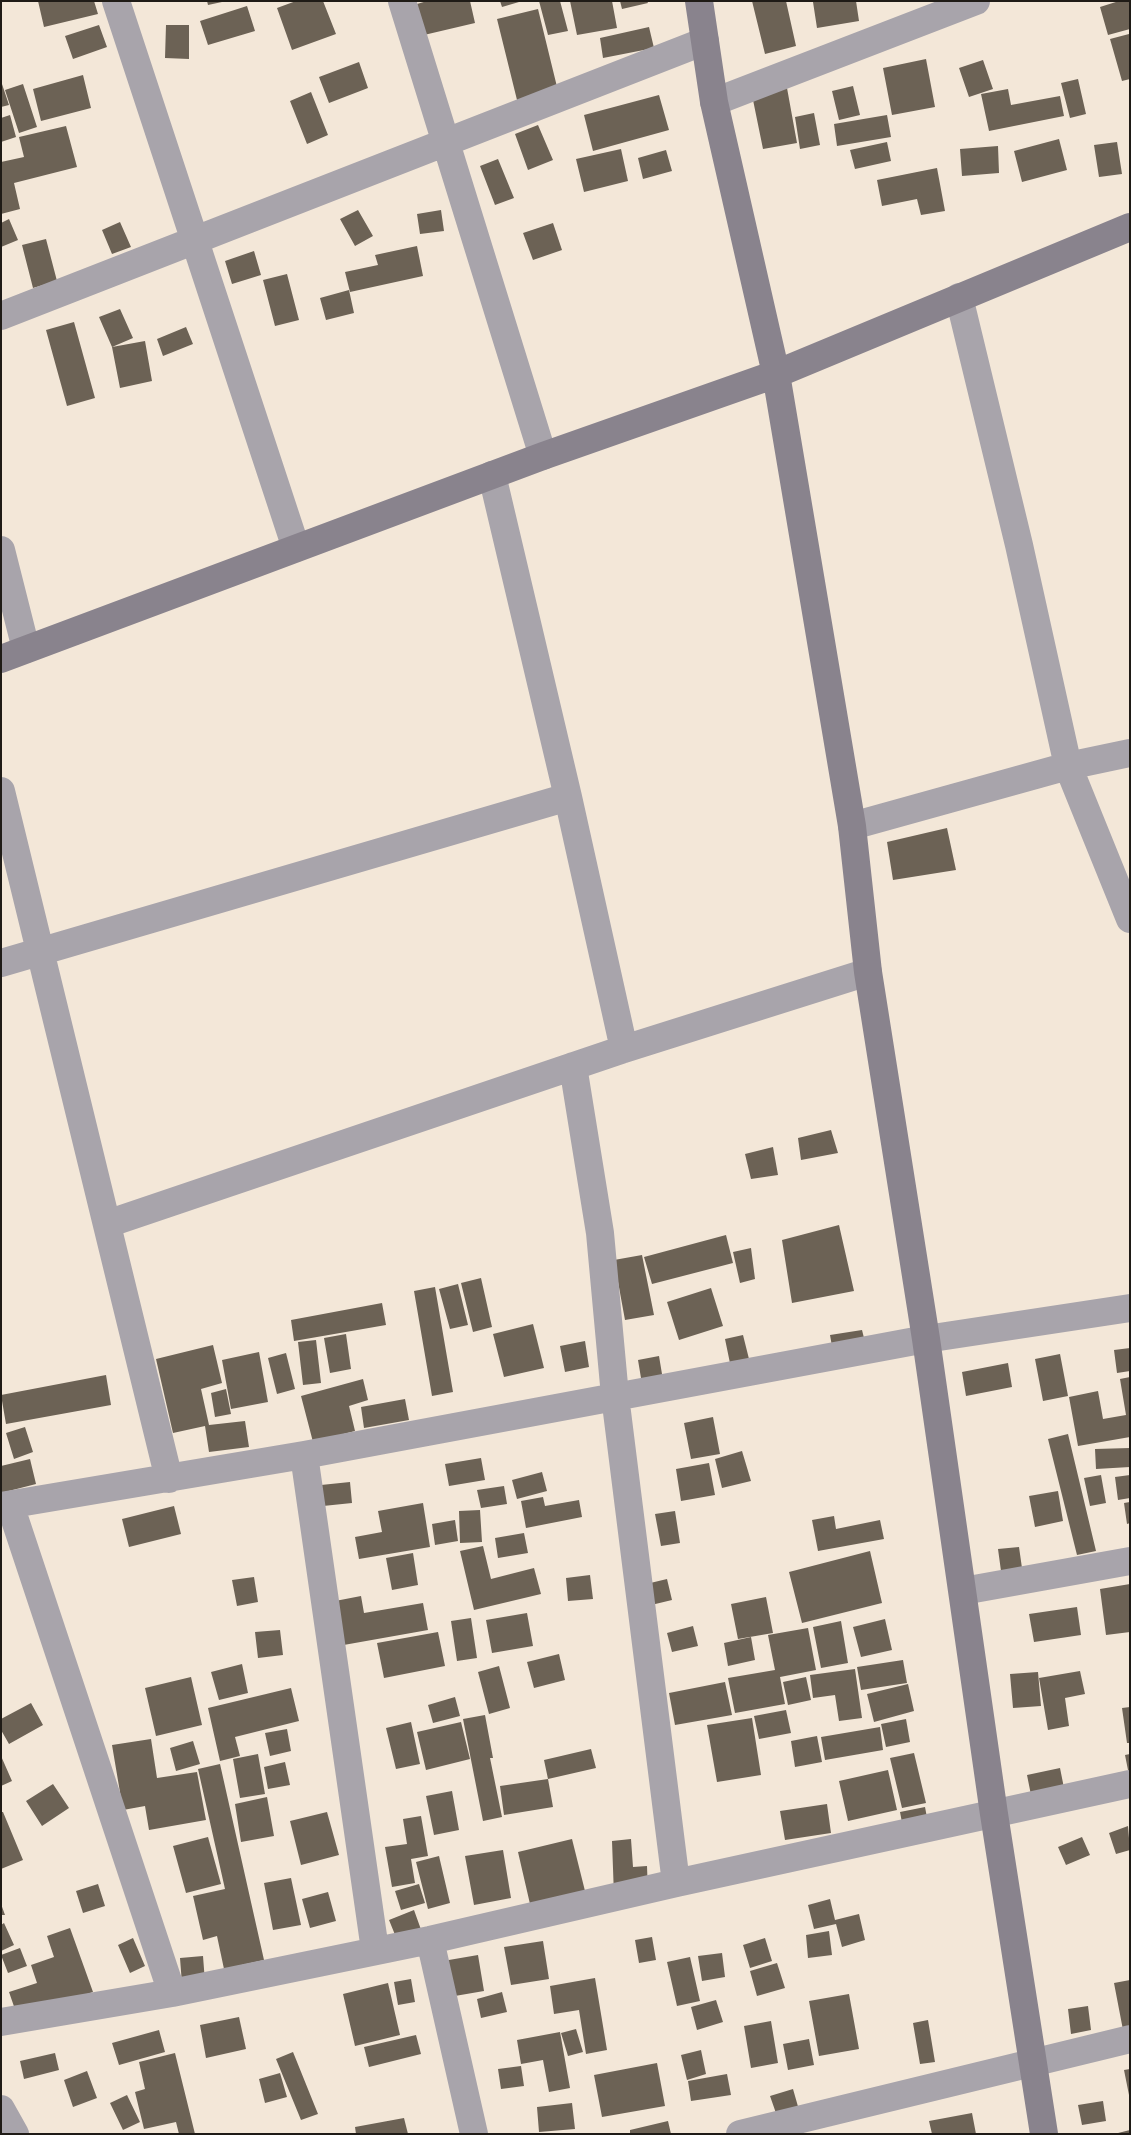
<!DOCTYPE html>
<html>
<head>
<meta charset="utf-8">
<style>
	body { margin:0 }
	#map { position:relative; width:1131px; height:2135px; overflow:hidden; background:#f3e7d8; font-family:"PT Serif",serif }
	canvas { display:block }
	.frame { position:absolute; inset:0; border:2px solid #1f1b16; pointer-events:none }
</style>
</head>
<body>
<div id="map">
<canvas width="1131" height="2135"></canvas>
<div class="frame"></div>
</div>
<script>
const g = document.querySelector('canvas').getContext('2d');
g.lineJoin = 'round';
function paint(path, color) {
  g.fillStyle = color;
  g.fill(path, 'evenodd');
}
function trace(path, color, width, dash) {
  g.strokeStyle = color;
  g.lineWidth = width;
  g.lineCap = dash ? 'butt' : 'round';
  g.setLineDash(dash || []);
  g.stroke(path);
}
paint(new Path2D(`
	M38,1h56l4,13 -54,13z
	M207,1h15v1l-14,3z
	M296,1h27l13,33 -44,16 -15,-42z
	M427,1h43l5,22 -51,12 -7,-31z
	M500,1h19v1l-17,5z
	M539,1h21l8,30 -20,4z
	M570,1h42l5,27 -40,7z
	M620,1h27l1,2 -26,6z
	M752,1h34l10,45 -31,8z
	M819,1h37l3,20 -42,7 -4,-26z
	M1119,1h10l1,28 -22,6 -8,-28z
	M247,6l8,25 -47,14 -8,-24z
	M538,9l21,86 -41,9 -21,-85z
	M99,25l8,22 -34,12 -8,-23z
	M166,25h23v34l-24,-1z
	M649,27l5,21 -51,10 -3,-20z
	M1129,34l1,45 -8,2 -12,-42z
	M926,59l9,48 -43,8 -9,-47z
	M983,60l10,29 -24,8 -10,-29z
	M359,62l9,26 -39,15 -10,-26z
	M83,75l8,33 -50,13 -8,-32z
	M1078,79l8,35 -16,4 -9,-35z
	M1,81l8,24 -8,2z
	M23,84l14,43 -18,6 -14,-43z
	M853,86l7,29 -21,5 -7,-29z
	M787,88l10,55 -34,6 -11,-54z
	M1008,89l3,16 49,-9 4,20 -75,15 -8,-37z
	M311,92l17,43 -21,9 -17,-43z
	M659,95l10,35 -76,21 -9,-36z
	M814,113l6,32 -20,4 -5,-32z
	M10,115l6,22 -15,5v-24z
	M887,115l4,22 -54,9 -3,-22z
	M538,125l15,35 -25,10 -13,-36z
	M66,126l11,41 -63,16 6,26 -19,5v-52l23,-5 -5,-20z
	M1059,139l8,31 -45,12 -8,-31z
	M887,142l4,19 -36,8 -5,-19z
	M1117,142l5,32 -23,3 -5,-32z
	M998,146l1,27 -37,3 -2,-27z
	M621,149l7,32 -44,11 -8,-33z
	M666,150l6,21 -29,8 -5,-21z
	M498,159l16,39 -19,7 -15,-39z
	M937,168l8,43 -24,4 -4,-16 -35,7 -5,-26z
	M358,210l15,26 -18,10 -15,-27z
	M441,210l3,21 -24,3 -3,-20z
	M9,219l9,21 -17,7v-24z
	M120,222l11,25 -19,7 -10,-24z
	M553,223l9,27 -29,10 -10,-27z
	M46,239l11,42 -24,7 -11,-43z
	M417,246l6,30 -73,16 -5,-20 33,-7 -3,-10z
	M254,251l7,24 -29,9 -7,-23z
	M287,274l12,46 -24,6 -12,-46z
	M349,290l5,23 -28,7 -6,-22z
	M120,309l13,29 -21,9 -13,-30z
	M74,322l21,76 -28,8 -21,-76z
	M186,327l7,17 -30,12 -6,-17z
	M145,341l7,40 -32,7 -8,-41z
	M947,828l9,42 -63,10 -6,-38z
	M831,1130l7,23 -37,7 -3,-22z
	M773,1147l5,28 -27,4 -6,-25z
	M839,1225l15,66 -62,12 -10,-63z
	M726,1235l7,28 -81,21 -8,-27z
	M751,1248l4,31 -15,4 -7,-31z
	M642,1255l12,60 -29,5 -11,-60z
	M481,1278l11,49 -19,5 -12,-49z
	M458,1284l10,41 -18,4 -11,-40z
	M435,1287l18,105 -21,4 -18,-105z
	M711,1288l12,38 -44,14 -12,-38z
	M382,1303l4,22 -92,16 -3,-21z
	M533,1324l11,44 -40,9 -11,-43z
	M862,1330l4,16 -33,6 -3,-17z
	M346,1334l5,35 -21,4 -6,-35z
	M743,1335l7,28 -19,5 -6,-29z
	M316,1340l5,43 -18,2 -5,-43z
	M585,1341l4,26 -24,5 -5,-26z
	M213,1345l9,38 -21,6 8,36 36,-4 4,26 -40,5 -4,-26 -32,7 -17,-74z
	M1130,1348v23l-13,2 -3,-23z
	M259,1352l9,50 -37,7 -9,-49z
	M286,1353l9,36 -18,5 -9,-36z
	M1060,1354l8,42 -25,5 -8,-42z
	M659,1356l4,24 -21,4 -4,-24z
	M1008,1363l4,24 -46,9 -4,-24z
	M106,1375l5,30 -105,19 -5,-29z
	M1130,1377v60l-52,9 -9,-49 29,-6 5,28 23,-4 -6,-36z
	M363,1379l5,21 -19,6 6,25 -42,11 -12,-46z
	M226,1389l5,25 -16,3 -4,-24z
	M405,1399l4,21 -45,8 -3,-21z
	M713,1417l7,37 -29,5 -7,-36z
	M25,1427l8,25 -19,7 -8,-26z
	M1068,1434l28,117 -19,4 -29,-116z
	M1130,1448v19l-34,2 -1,-20z
	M742,1451l9,30 -29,7 -7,-29z
	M481,1458l4,22 -36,6 -4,-22z
	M30,1459l6,25 -35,9v-27z
	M709,1463l6,32 -34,6 -5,-32z
	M542,1472l5,19 -30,8 -5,-19z
	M1101,1475l5,28 -16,3 -6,-28z
	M1130,1475v23l-12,2 -3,-23z
	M350,1482l2,21 -29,3 -2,-21z
	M504,1486l3,18 -26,4 -4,-18z
	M1058,1491l5,30 -28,6 -6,-31z
	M543,1497l2,9 34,-6 3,17 -56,11 -5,-27z
	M1130,1502v21l-3,1 -3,-21z
	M423,1503l7,44 -71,12 -4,-22 27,-5 -4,-21z
	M174,1506l7,28 -52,13 -7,-28z
	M480,1510l2,32 -22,1 -1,-32z
	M675,1511l5,32 -19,3 -6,-32z
	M834,1516l2,13 44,-9 4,19 -66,12 -6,-31z
	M455,1520l3,21 -23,4 -3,-21z
	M524,1533l4,20 -30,5 -3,-20z
	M483,1546l8,33 43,-11 7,26 -67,16 -14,-59z
	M1019,1547l3,21 -21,3 -3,-22z
	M870,1551l12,52 -80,20 -13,-51z
	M413,1553l5,32 -26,5 -6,-32z
	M590,1575l3,24 -25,2 -2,-23z
	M254,1577l4,25 -21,4 -5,-26z
	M667,1579l5,21 -25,6 -5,-21z
	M1130,1584v48l-24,3 -6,-46z
	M361,1596l3,17 59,-10 5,27 -90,16 -8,-44z
	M766,1597l7,36 -35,6 -7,-35z
	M1077,1607l4,28 -47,7 -5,-28z
	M527,1613l6,33 -41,7 -6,-33z
	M471,1618l6,40 -20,3 -6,-40z
	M885,1619l7,31 -31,7 -8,-30z
	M841,1621l7,42 -27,5 -8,-41z
	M693,1626l5,20 -26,6 -5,-19z
	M808,1628l8,42 -36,7 5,27 -50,9 -7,-35 47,-8 -7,-35z
	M280,1630l3,25 -25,3 -3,-26z
	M438,1632l7,34 -61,12 -7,-35z
	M751,1637l4,23 -27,6 -4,-23z
	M559,1654l6,26 -31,8 -7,-26z
	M903,1660l4,23 -46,7 -4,-23z
	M242,1664l6,29 -29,7 -8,-28z
	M499,1666l11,42 -21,6 -11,-42z
	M855,1669l7,49 -23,3 -4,-26 -22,3 -3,-23z
	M1080,1671l5,23 -20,4 4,28 -21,4 -9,-52z
	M1038,1672l3,34 -28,2 -3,-34z
	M191,1677l11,48 -46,11 -11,-48z
	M806,1677l5,23 -23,5 -5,-23z
	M725,1682l7,33 -57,10 -6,-32z
	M908,1684l6,27 -40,11 -7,-28z
	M291,1688l8,33 -64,16 5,19 -20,5 -12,-53z
	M455,1697l5,19 -27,7 -5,-18z
	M31,1703l12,22 -34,19 -8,-14v-11z
	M1130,1707v36h-3l-5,-35z
	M786,1710l5,23 -32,6 -5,-23z
	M485,1715l8,43h-3l12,59 -19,4 -20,-102z
	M752,1718l9,57 -44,7 -10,-57z
	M906,1719l4,23 -24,5 -5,-23z
	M411,1722l9,42 -24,5 -10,-41z
	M461,1722l9,37 -44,11 -9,-38z
	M880,1727l3,23 -58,10 -4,-23z
	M287,1729l4,22 -21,5 -5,-23z
	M817,1736l5,26 -27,5 -4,-26z
	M151,1739l6,39 40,-6 9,48 -57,10 -4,-24 -22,4 -11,-65z
	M193,1741l7,23 -24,7 -6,-23z
	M591,1749l5,19 -48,11 5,28 -49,8 -4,-29 48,-7 -4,-19z
	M914,1753l12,50 -24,5 -12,-50z
	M258,1754l7,40 -25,4 -7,-39z
	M1130,1754v21h-1l-4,-20z
	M1,1756l11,25 -11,5z
	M285,1762l5,23 -22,4 -4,-22z
	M220,1764l44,196 -40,9 -7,-33 -14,4 -10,-44 32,-7 -27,-120z
	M1060,1768l4,20 -33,7 -4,-20z
	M888,1770l9,40 -49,11 -9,-40z
	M53,1784l16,24 -27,18 -16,-25z
	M452,1791l7,39 -25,5 -8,-39z
	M267,1797l7,39 -33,6 -6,-38z
	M827,1804l4,29 -46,7 -5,-29z
	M925,1807l4,21 -25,5 -4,-21z
	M1,1812h2l20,48 -22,9z
	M327,1812l12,43 -38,10 -11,-44z
	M421,1816l7,40 -17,3 4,24 -23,4 -7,-40 22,-3 -4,-25z
	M1128,1826l2,24 -14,4 -7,-21z
	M208,1837l13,47 -35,9 -13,-47z
	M1082,1837l8,18 -24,10 -8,-18z
	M572,1839l13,52 -55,13 -12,-52z
	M631,1839l2,28 14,-1 1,28 -34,2 -2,-55z
	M503,1850l8,48 -37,7 -9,-49z
	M439,1856l11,47 -22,6 -12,-47z
	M291,1878l10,47 -28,5 -9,-47z
	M98,1884l7,22 -22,7 -7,-22z
	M419,1884l6,19 -24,7 -6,-19z
	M328,1892l8,29 -26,7 -8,-29z
	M830,1899l5,21 24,-6 6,26 -23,7 -6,-23 -22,5 -6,-24z
	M1,1904l4,11h-4z
	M414,1910l10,28 -24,9 -11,-27z
	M4,1923l10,22 -13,6v-26z
	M70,1928l23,64 -75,26 -9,-26 28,-9 -6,-18 23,-8 -7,-21z
	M829,1931l3,24 -24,3 -2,-23z
	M652,1937l4,23 -17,3 -4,-23z
	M133,1938l12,28 -15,7 -12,-28z
	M765,1938l7,23 -22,7 -7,-23z
	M543,1941l6,38 -38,6 -7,-38z
	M20,1948l7,18 -19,7 -7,-18z
	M722,1953l3,24 -23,4 -4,-25z
	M478,1955l6,36 -35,6 -6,-36z
	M203,1956l2,26 -23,2 -2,-26z
	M690,1957l10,44 -23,5 -10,-44z
	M777,1963l8,25 -28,8 -7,-25z
	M595,1978l12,72 -21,4 -7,-44 -25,4 -4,-28z
	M411,1979l4,23 -17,3 -4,-23z
	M1130,1980v49l-7,1 -9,-47z
	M388,1983l12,52 -45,11 -12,-52z
	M502,1992l5,20 -26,6 -4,-19z
	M849,1994l10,55 -40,7 -10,-55z
	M716,2000l7,22 -26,8 -6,-23z
	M1088,2006l3,24 -20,4 -3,-25z
	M239,2017l7,32 -40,9 -6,-33z
	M928,2020l7,42 -15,2 -7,-41z
	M771,2021l7,42 -27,5 -7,-42z
	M576,2029l7,23 -15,4 -7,-23z
	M159,2030l6,22 -46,13 -7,-22z
	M560,2032l10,56 -21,4 -6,-32 -22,4 -4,-24z
	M416,2035l5,19 -52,13 -5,-20z
	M809,2039l5,26 -26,5 -5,-26z
	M701,2050l5,24 -19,6 -6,-25z
	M293,2052l25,62 -17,6 -25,-61z
	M55,2053l4,17 -35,9 -4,-18z
	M175,2053l20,81h-16l-3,-12 -32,7 -9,-37 10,-3 -6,-27z
	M657,2063l8,43 -63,11 -8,-42z
	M521,2066l3,20 -23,3 -3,-20z
	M1130,2069v26h-1l-5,-25z
	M87,2071l10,27 -24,9 -9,-27z
	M280,2073l7,24 -22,6 -6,-24z
	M727,2074l4,21 -40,6 -3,-20z
	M793,2089l6,21 -22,6 -7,-20z
	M127,2095l13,27 -17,8 -13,-27z
	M1103,2101l3,20 -24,4 -4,-20z
	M572,2103l3,26 -36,3 -2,-25z
	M972,2113l4,21h-44l-3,-13z
	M404,2118l4,16h-52l-1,-7z
	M668,2121l3,13h-41v-4z
	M1130,2130v4h-12v-1z`), '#6c6255');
trace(new Path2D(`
	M116,1l180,547
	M402,1l141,455
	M714,102l262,-101
	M959,297l60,248 49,221 62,153
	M1,316l704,-275
	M492,475l76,322 56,252
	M1,550l25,99
	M1,791l168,688
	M852,826l216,-60 62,-13
	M1,963l567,-166
	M573,1066l27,167 15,163 61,487
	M107,1224l517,-175 244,-77
	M304,1455l71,495
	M10,1505l162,488
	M1,1506l303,-51 622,-116 204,-31
	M963,1591l167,-30
	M430,1940l44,194
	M1,2022l171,-29 258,-53 246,-57 454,-99
	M1,2109l14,25
	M740,2134l390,-95`), '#a8a4ab', 28);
trace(new Path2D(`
	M699,1l15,101 62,272 76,452 16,146 58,367 68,475 50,320
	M1,659l542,-203 233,-82 354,-147`), '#89838d', 28);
</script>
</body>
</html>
